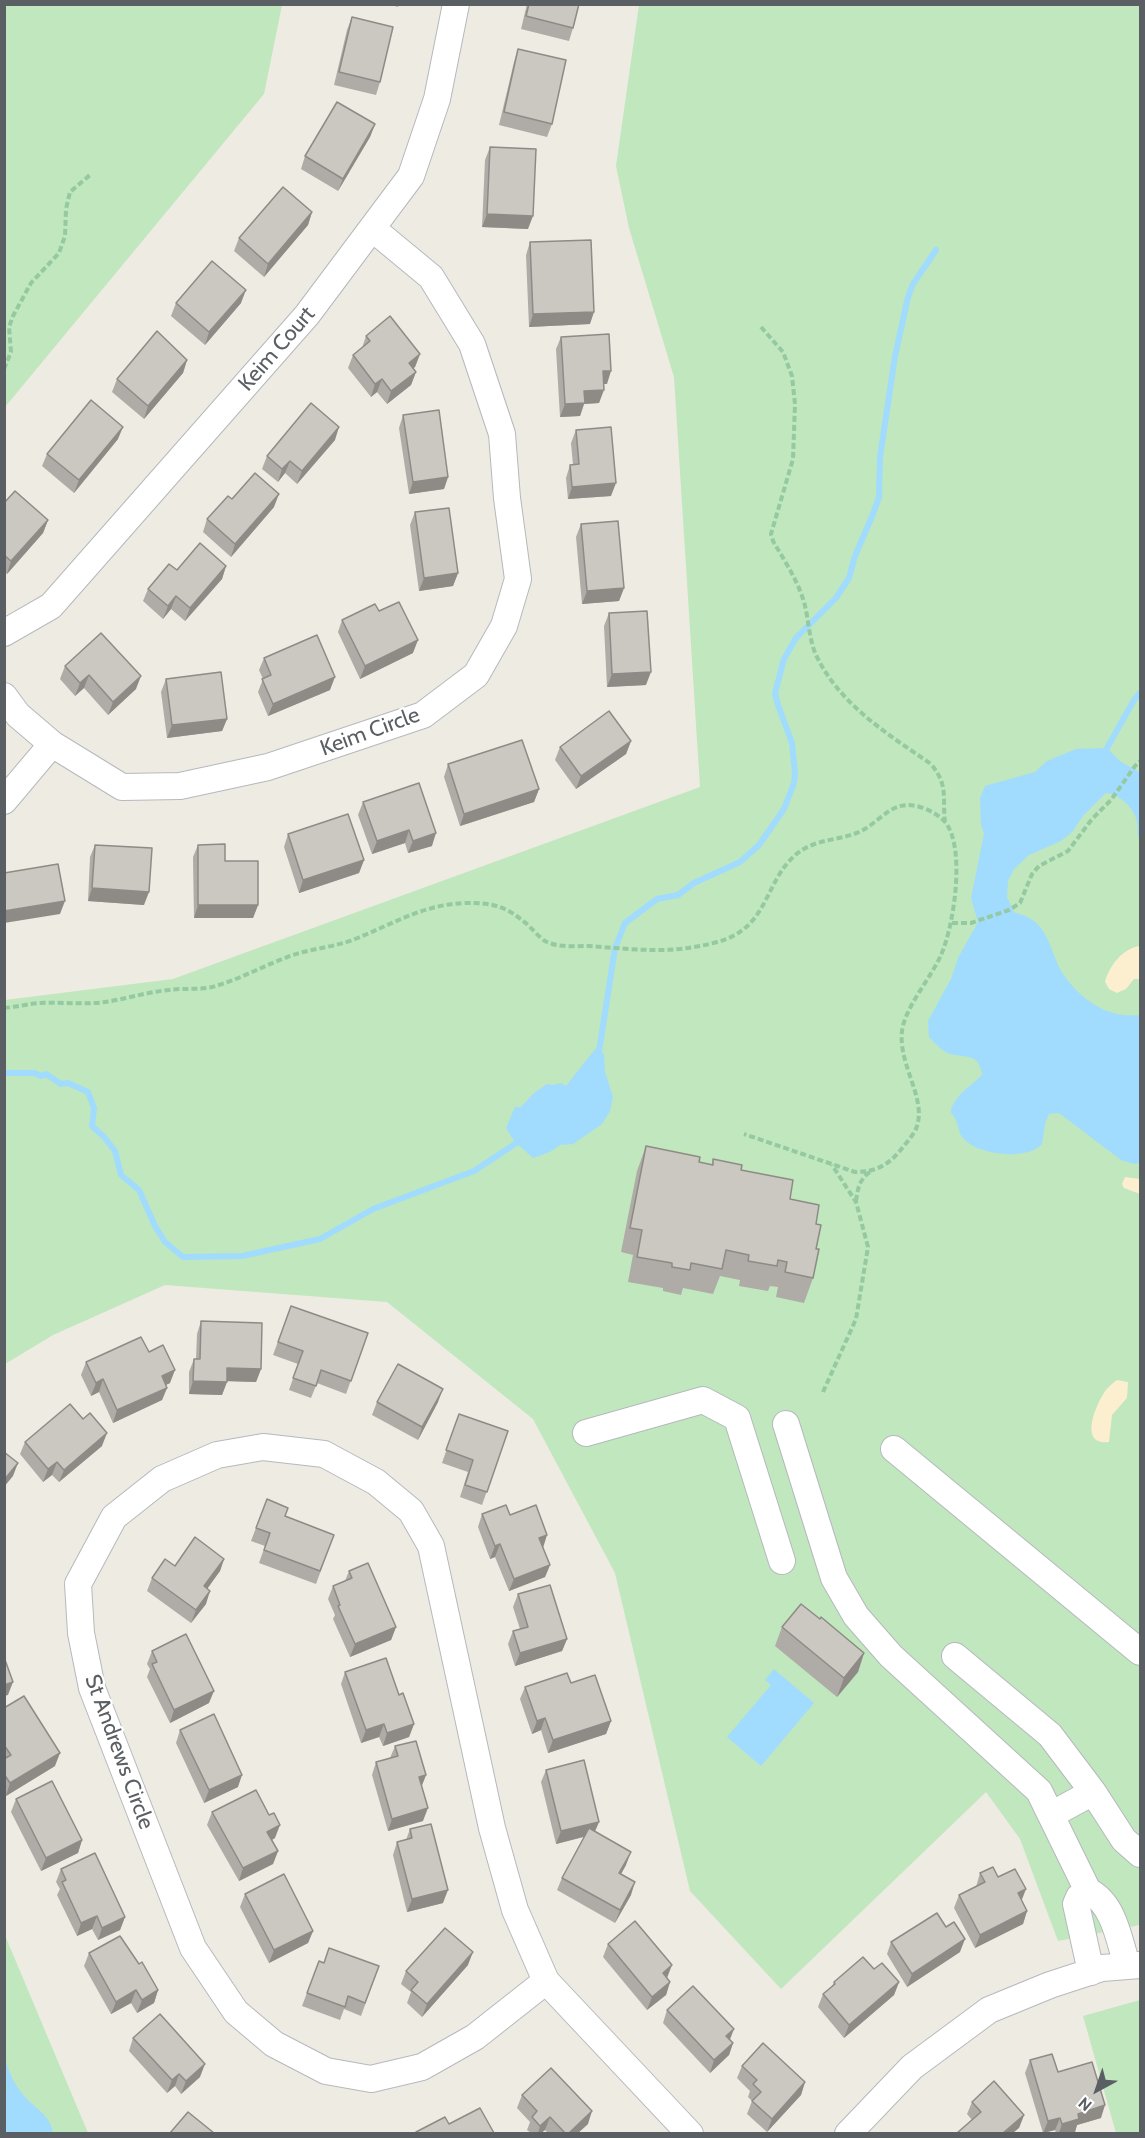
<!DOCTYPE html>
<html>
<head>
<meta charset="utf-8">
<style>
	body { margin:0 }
	#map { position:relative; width:1145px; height:2138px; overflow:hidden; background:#eeebe2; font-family:Cabin,sans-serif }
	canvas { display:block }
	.frame { position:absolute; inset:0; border:6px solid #5a5f64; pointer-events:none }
	.north { position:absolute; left:1067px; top:2060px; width:60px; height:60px; -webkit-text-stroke:4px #fff; paint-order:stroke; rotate:220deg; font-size:16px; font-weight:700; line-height:24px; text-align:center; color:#5a5f64 }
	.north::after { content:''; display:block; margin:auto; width:21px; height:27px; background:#5a5f64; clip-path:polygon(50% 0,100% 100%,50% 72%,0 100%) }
</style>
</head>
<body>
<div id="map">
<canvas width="1145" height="2138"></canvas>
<div class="frame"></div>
<div class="north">N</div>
</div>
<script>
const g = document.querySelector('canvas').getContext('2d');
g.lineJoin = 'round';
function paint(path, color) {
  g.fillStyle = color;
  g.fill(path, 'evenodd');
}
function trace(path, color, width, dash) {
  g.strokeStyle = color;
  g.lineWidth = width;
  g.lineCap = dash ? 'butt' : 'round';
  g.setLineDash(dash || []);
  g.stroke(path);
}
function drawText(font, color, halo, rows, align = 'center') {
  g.font = font + ' Cabin,sans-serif';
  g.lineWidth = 4.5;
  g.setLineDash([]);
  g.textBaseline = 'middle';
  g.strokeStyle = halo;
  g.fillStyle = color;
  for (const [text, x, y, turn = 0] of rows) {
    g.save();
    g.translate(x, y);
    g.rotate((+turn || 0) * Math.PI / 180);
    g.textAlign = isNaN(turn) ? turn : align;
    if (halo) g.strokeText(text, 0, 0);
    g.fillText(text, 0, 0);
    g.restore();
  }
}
paint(new Path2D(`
	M5,4l277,1 -18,89 -259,313z
	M639,5h501v1920l-82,16 -38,-102 -34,-47 -205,197 -91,-98 -75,-318 -82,-154 -146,-117 -222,-17 -112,50 -48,29v-364l168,-21 527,-192 -26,-410 -45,-149 -13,-62z
	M4,1933l84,200h-83z
	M1140,2000v133h-24l-33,-117z`), '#c0e7bd');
paint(new Path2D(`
	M1140,946v33h-6l-8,10 -9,4 -8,-4 -4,-7c4,-16 18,-34 35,-36z
	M1125,1177l15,2v15l-16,-6 -2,-4z
	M1117,1380l11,2 -1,16 -15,17 -3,27c-32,4 -12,-40 -3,-52 3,-4 7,-7 11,-10z`), '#fcefcf');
paint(new Path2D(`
	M1107,748l14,14 19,10v70c-4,-8 -1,-16 -4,-24 -4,-12 -18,-24 -30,-25l-24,24 -9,14 -12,10 -32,14 -15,14 -6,12 -1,16 7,15c9,3 18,6 24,13 12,11 16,36 25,49 18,26 45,45 77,41v148l-6,1 -13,-4 -62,-47 -10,1 -4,10 -3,20c-15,17 -65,11 -79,-6 -6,-7 -4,-18 -12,-25 0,-15 21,-28 31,-38 -3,-24 -18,-16 -34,-22 -7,-3 -14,-11 -19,-16l-1,-16 23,-42 7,-21 20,-36 -7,-24 13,-64 -3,-10 -1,-26 5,-12 50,-14 12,-11 29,-12z
	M596,1048l8,6 1,18 8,25 -3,14 -8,13 -29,20 -13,1 -10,7 -17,6 -19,-17 -8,-13 9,-21h6l13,-14 13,-9 6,1 8,-2 5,3z
	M774,1669l40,34 -53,63 -34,-29 44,-52 -6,-5z
	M4,2055c4,15 10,30 21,42 12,13 25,18 28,36h-48z`), '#a1dcff');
trace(new Path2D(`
	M1107,748l27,-48 6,-7
	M598,1058l17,-110 10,-25 32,-24 21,-4 16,-12 46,-21 19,-17 25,-36 10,-26 1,-10 -3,-30 -14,-38 -3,-12 9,-34 12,-21 40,-40 13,-20 6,-22 18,-42 6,-17 1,-40 15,-101 13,-59 5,-13 23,-34
	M4,1073h30l7,3 5,-2 15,10 7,-1 20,9 6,16 -2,18 12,11 11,14 6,24 18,15 16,36 10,16 18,15 59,-1 78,-17 53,-30 101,-38 47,-31`), '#a1dcff', 6);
const minor = new Path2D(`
	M4,633l47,-27 256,-291 104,-139 26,-77 19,-95
	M4,696l14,19 34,29 70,43 58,-1 88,-19 155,-52 53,-40 28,-49 14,-47 -11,-81 -5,-64 -30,-90 -41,-67 -58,-48
	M4,801l48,-57
	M786,1424l48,154 22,38 35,40 148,135 49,100
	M586,1433l117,-33 34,18 45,143
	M263,1447l61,7 52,28 35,29 20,35 61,282 23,82 31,71 -71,56 -53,30 -51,12 -45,-8 -52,-27 -38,-32 -43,-64 -101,-260 -11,-55 -3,-49 36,-67 48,-38 55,-24z
	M894,1449l246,203
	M955,1656l95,79 43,57
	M1051,1815l42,-23 31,48 16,14
	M1091,1972l-15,-68 3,-7 9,-6c26,12 31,49 39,74
	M546,1981l144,153
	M848,2134l64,-67 77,-57 61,-25 52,-17 38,-3`);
trace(minor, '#b5b9bd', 28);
trace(new Path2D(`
	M761,327l22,25 9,24 3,28 -2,55 -22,75 2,7c11,19 24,38 31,61 5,18 5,41 14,57 24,47 71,76 113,105 18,22 11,33 14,58
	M4,369l7,-17 -2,-25 4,-11 18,-33 28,-30 6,-17 1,-27 4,-17 20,-17
	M952,923h19l38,-13 11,-7 12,-29 7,-8 29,-15 24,-32 19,-19 24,-34 5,-5
	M4,1008c12,-1 24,-4 36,-5 22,-1 44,2 65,-1 21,-3 42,-10 64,-12 14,-2 29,0 43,-3 30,-8 58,-25 87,-34 19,-5 39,-7 56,-14 38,-15 67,-34 109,-36 29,-1 44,4 65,23 5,5 11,12 16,15 13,7 29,5 43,5 47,3 82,9 129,-4 55,-14 46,-66 85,-92 19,-12 43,-10 61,-20 21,-12 30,-31 57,-23 8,2 19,8 25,15 21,25 9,104 -4,133 -10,23 -36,52 -39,76 -4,35 26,68 14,98 -3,6 -8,12 -13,18 -13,17 -26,25 -48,25l-111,-38
	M856,1201c2,-13 3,-21 14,-29
	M823,1392l33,-73 12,-72 -12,-45 -24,-37`), '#95c9a1', 4, [6, 3]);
trace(minor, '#fff', 26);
paint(new Path2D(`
	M388,4h11l-1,3z
	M527,4h52l-6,24 -4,13 -48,-12z
	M352,17l28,65 -4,13 -42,-10 13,-55z
	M518,49l34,75 -5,13 -48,-12 15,-63z
	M375,124l-5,13 -32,54 -37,-22 4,-13z
	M490,147l38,82 -46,-2 3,-67z
	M312,212l-4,13 -44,52 -30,-26 5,-13z
	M530,242l60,82 -61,3 -3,-72z
	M176,303h65l-36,42 -34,-29z
	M366,336l54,18 -5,13 -2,1 3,4 -5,13 -24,19 -10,-12 -6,5 -23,-29 5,-13 9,-7z
	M561,337l46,47h-3l-5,19 -15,1 -4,12 -20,1 -4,-68z
	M187,360l-4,13 -39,46 -32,-27 5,-13z
	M403,415l45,62 -4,12 -35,5 -10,-66z
	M576,430l35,66 -43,3 -2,-21 4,-13h3l-2,-22z
	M118,439l-44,54 -32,-27 5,-12z
	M335,440l-38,44 -12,-11 -7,9 -16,-13 5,-13z
	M4,503l44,17 -5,13 -36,41 -3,-2z
	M274,507l-43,50 -28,-25 4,-13z
	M415,512l43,61 -5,13 -34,5 -9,-66z
	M581,524l43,64 -5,13 -37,3 -6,-67z
	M226,566l-4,13 -37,42 -14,-12 -8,10 -20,-18 5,-12 29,-19z
	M379,611l34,42 -53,26 -22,-47 4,-12z
	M609,613l37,72 -39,2 -3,-61z
	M264,658l66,32 -62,26 -10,-24 5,-13 -4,-9z
	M65,666l71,23 -28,26 -24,-27 -9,8 -15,-17z
	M166,679l61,40 -5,12 -55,7 -6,-46z
	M631,741l-5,13 -50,35 -21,-29 5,-13z
	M448,764l91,25 -5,13 -74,24 -16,-49z
	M419,783l13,63 -24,7 -3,-10 -33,11 -14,-39 5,-13z
	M288,834l76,26 -5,13 -60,20 -15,-46z
	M95,845l49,60 -56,-4 2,-44z
	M198,845l27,16 33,44 -5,13h-59l-1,-61z
	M646,1146l53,16 13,3 1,-6 28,11 49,29 26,25v25l-3,29 -9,25 -28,-6 2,-10 -8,-1 -2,5 -29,-5 1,-6 -20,-4 -7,18 -30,-6 -2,7 -18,-4v-3l-35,-6 5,-27 -12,-3 16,-81z
	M291,1306l77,27 -22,61 -29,-11 -6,15 -22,-8 9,-26 -25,-9z
	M201,1321l60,48 -5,13 -29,-1 -5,14 -33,-1v-22l5,-13h2l1,-25z
	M149,1352l21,31 -4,2 1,3 -5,12 -49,23 -14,-31 -8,4 -10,-21 5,-13z
	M377,1402h61l-20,38 -46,-25z
	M459,1414l49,17 -26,74 -22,-8 8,-25 -26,-9z
	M25,1442l77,4 -43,36 -7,-7 -9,7 -23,-28z
	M267,1499l18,17 49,19 -18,49 -57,-21 6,-17 -14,-5z
	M482,1514l28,1 40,50 -5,12 -36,14 -14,-34 -5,2 -12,-32z
	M224,1559l-4,12 -13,17 -1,16 -15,19 -44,-32 5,-13 23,-12z
	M349,1571l47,56 -5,13 -41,17 -17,-38 2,-4 -7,-16 5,-13 12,-5z
	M518,1594l49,45 -5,12 -47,15 -7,-22 5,-13 7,-2 -7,-22z
	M820,1619l44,34 -6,19 -21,25 -62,-51 7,-19z
	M152,1651l57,52 -39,20 -23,-46 3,-8 -3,-5z
	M345,1672l54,23 15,29 -5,13 -26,9 -4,-9 -18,6 -20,-59z
	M525,1687l86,34 -5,13 -58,19 -7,-23 -9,4 -12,-35z
	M4,1708l51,58 -49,30 -2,-2z
	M180,1730l58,57 -34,16 -28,-60z
	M395,1746l31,29 -5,12 2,34 -35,10 -16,-56 4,-13 14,-4z
	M546,1770l49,62 31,33 -5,9 10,21 -16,28 -58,-33 5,-12 22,-41 -28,7 -15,-62z
	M16,1799l66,41 -4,13 -37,18 -30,-59z
	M212,1812l57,3 6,23 -3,2 6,11 -5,13 -34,17 -32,-56z
	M410,1829l33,74 -36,9 -14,-57 4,-13 9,-2z
	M61,1869l64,48 -5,13 -22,10 -6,-11 -15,7 -20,-41 3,-6 -4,-7z
	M980,1873l18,4 29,34 -4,13 -48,24 -21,-40 5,-13 17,-8z
	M245,1894l68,37 -5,12 -39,20 -29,-56z
	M891,1942l69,10 -53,35 -20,-33z
	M608,1944l59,34 3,4 -4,13 -19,15 -44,-53z
	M89,1953l50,11 19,26 -4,13 -17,10 -6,-10 -20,11 -27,-48z
	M319,1961l5,2 55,3 -18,50 -17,-7 -4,11 -38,-14z
	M468,1965l-46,52 -15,-14 4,-11 -10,-8 5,-13z
	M874,1969l25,13 -5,13 -50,43 -26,-31 5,-13 9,-8 2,-4z
	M667,2010l63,29 3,4 -4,12 -19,18 -47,-50z
	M133,2038l67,39 -19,17 -6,-8 -8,7 -38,-42z
	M1030,2060l28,12 43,46 -24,7 -2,7 -5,1h-14l-1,-3 -12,3 -18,-60z
	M742,2066l63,16 -4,13 -34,37 -20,-18 5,-13 -4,-4 2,-6 -13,-13z
	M522,2095l66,29 -10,9h-30l-3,-3 -4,3h-10l-4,-3 3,-8 -13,-14z
	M972,2102l52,13 -5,13 -47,-8 -5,-6z`), '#afaba6');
paint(new Path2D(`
	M375,124l-5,13 -32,54 5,-12z
	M312,212l-4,13 -44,52 4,-13z
	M487,214l46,2 -5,13 -46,-2z
	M246,290l-5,13 -36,42 4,-13z
	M594,312l-4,12 -61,3 4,-13z
	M420,354l-5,13 -11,9 5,-13z
	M187,360l-4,13 -39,46 4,-13z
	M603,371h8l-4,13h-9z
	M416,372l-5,13 -24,19 4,-13z
	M382,379l-5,13 -6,5 4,-13z
	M604,390l-5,13 -15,1 -4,12 -20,1 5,-13 19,-13z
	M123,427l-5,12 -44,54 5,-13z
	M339,427l-4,13 -38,44 5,-13z
	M290,461l-5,12 -7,9 4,-13z
	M448,477l-4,12 -35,5 4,-12z
	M616,483l-5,13 -43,3 4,-12z
	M279,494l-5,13 -43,50 4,-13z
	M48,520l-5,13 -36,41 4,-13z
	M226,566l-4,13 -37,42 5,-13z
	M458,573l-5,13 -34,5 5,-13z
	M624,588l-5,13 -37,3 5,-13z
	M176,596l-5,13 -8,10 5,-13z
	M418,640l-5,13 -53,26 5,-13z
	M651,672l-5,13 -39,2 5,-13z
	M89,675l-5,13 -9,8 5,-13z
	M141,676l-5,13 -28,26 5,-13z
	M335,677l-5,13 -62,26 5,-12z
	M227,719l-5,12 -55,7 5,-13z
	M631,741l-5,13 -50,35 5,-13z
	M539,789l-5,13 -74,24 4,-12z
	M409,830l-4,13 -33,11 5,-13z
	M436,833l-4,13 -24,7 5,-12z
	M364,860l-5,13 -60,20 4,-13z
	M92,888l57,4 -5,13 -56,-4z
	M65,901l-5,13 -56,9v-12z
	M198,905h60l-5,13h-59z
	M227,1368l34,1 -5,13 -33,-1z
	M175,1370l-5,13 -13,6 5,-13z
	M103,1379l-4,13 -8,4 5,-13z
	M193,1381l34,1 -5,13 -33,-1z
	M167,1388l-5,12 -49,23 4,-13z
	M443,1389l-5,13 -20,38 4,-13z
	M107,1433l-5,13 -43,36 5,-12z
	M57,1462l-5,13 -9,7 5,-13z
	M18,1463l-5,13 -9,11v-7z
	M547,1535l-4,13 -4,-10z
	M500,1544l-5,13 -5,2 5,-13z
	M224,1559l-4,12 -20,28 4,-13z
	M550,1565l-5,12 -36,14 5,-12z
	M210,1591l-4,13 -15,19 5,-13z
	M396,1627l-5,13 -41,17 5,-13z
	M567,1639l-5,12 -47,15 5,-13z
	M864,1653l-6,19 -21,25 7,-19z
	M13,1682l-5,13 -4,1v-11z
	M214,1691l-5,12 -39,20 4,-13z
	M545,1718l-4,12 -9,4 5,-13z
	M611,1721l-5,13 -58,19 5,-13z
	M384,1724l-5,13 -18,6 5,-13z
	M414,1724l-5,13 -26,9 4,-13z
	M60,1753l-5,13 -49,30 4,-13z
	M242,1775l-4,12 -34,16 5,-13z
	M426,1775l-5,13 -2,-11z
	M428,1808l-5,13 -35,10 4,-12z
	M599,1822l-5,12 -38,10 5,-13z
	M280,1825l-5,13 -12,7 4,-13z
	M82,1840l-4,13 -37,18 5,-13z
	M278,1851l-5,13 -34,17 4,-13z
	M631,1852l-5,13 -12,21 5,-13z
	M635,1882l-4,13 -16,28 5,-13z
	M1026,1889l-5,13 -3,-9z
	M448,1890l-5,13 -36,9 5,-13z
	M1027,1911l-4,13 -48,24 5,-13z
	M97,1916l-5,13 -15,7 4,-13z
	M125,1917l-5,13 -22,10 4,-12z
	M313,1931l-5,12 -39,20 5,-13z
	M965,1939l-5,13 -53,35 5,-13z
	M473,1952l-5,13 -46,52 5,-13z
	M672,1965l-5,13 -4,-5z
	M670,1982l-4,13 -19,15 5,-13z
	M899,1982l-5,13 -50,43 5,-13z
	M136,1990l-5,13 -20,11 5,-12z
	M158,1990l-4,13 -17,10 5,-13z
	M734,2029l-5,13 -3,-6z
	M733,2043l-4,12 -19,18 4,-13z
	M205,2064l-5,13 -19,17 5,-13z
	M179,2074l-4,12 -8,7 5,-13z
	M805,2082l-4,13 -34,37 5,-13z
	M1105,2105l-4,13 -24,7 -2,7 -5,1h-11l3,-9 16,-10z
	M592,2111l-4,13 -10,9h-9z
	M1024,2115l-5,13 -6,5h-10z
	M550,2117l-5,13 -4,3h-3l2,-7z
	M1060,2118l-5,12 -12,3 5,-12z`), '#8e8b87');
const building = new Path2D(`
	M529,4h50l-6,24 -47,-12z
	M352,17l41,10 -13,55 -41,-10z
	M518,49l48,11 -14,64 -48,-12z
	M337,102l38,22 -32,55 -38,-23z
	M490,147l46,2 -3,67 -46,-2z
	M283,187l29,25 -44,52 -29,-26z
	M591,240l3,72 -61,2 -3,-72z
	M212,261l34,29 -37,42 -33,-29z
	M390,316l30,38 -11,9 7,9 -25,19 -9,-12 -7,5 -22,-29 17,-14 -4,-5z
	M157,331l30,29 -39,46 -31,-27z
	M609,334l2,37h-8l1,19 -20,1 1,12 -20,1 -4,-67z
	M91,400l32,27 -44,53 -32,-26z
	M311,403l28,24 -37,44 -12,-10 -8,8 -15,-13z
	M439,410l9,67 -35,5 -10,-67z
	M611,427l5,56 -44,4 -2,-22 9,-1 -3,-34z
	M255,473l24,21 -44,50 -28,-25 21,-23 4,3z
	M15,491l33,29 -37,41 -7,-6v-52z
	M449,508l9,65 -34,5 -9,-66z
	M618,521l6,67 -37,3 -6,-67z
	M200,543l26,23 -36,42 -14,-12 -8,10 -20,-17 21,-25 8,6z
	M399,602l19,38 -53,26 -23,-46 33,-16 4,7z
	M647,611l4,61 -39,2 -3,-61z
	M101,633l40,43 -28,26 -24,-27 -9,8 -15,-17z
	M317,635l18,42 -62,27 -11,-25 9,-4 -7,-17z
	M221,672l6,47 -55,6 -6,-46z
	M609,711l22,30 -50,35 -21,-29z
	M522,740l17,49 -75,25 -16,-50z
	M419,783l17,50 -23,8 -4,-11 -32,11 -14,-39z
	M348,814l16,46 -61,20 -15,-46z
	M225,844v17h33v44h-60v-60z
	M95,845l57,3 -3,44 -57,-4z
	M58,864l7,37 -61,10v-38z
	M646,1146l54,11 -1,5 14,3v-6l29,6 -1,5 52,10 -3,19 29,6 -3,19 5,1 -5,24h3l-6,29 -28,-6 2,-10 -9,-2 -1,6 -29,-5 1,-6 -23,-5 -4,19 -31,-6 -1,7 -18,-3v-4l-35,-6 5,-27 -12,-2z
	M291,1306l77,27 -17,48 -30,-11 -5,16 -23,-8 10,-27 -25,-9z
	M201,1321l61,2 -1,46 -34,-1v14l-34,-1 1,-22h6z
	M141,1337l8,15 14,-7 12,25 -13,6 5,12 -50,22 -14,-31 -7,4 -10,-21z
	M398,1364l45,25 -21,38 -45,-25z
	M70,1404l13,15 7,-6 17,20 -43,37 -7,-8 -9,7 -23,-27z
	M459,1414l49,17 -21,61 -22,-7 8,-25 -27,-10z
	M4,1452l14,11 -14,17z
	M267,1499l21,9 -3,8 49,19 -14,36 -56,-21 6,-17 -14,-5z
	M506,1505l4,10 26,-10 11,30 -8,3 11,27 -36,14 -14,-35 -5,2 -13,-32z
	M195,1537l29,22 -20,27 6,5 -14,19 -44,-32 13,-19 10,7z
	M368,1563l28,64 -41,17 -17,-38 2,-1 -7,-19 19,-8 -3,-7z
	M550,1585l17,54 -47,14 -7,-22 15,-4 -10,-33z
	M801,1604l19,15 1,-2 43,36 -20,25 -62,-51z
	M186,1634l28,57 -40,19 -22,-46 5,-2 -5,-11z
	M4,1657l9,25 -9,3z
	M386,1658l13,37 4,-2 11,31 -27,9 -3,-9 -18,6 -21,-58z
	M567,1673l4,10 24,-8 16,46 -58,19 -8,-22 -8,3 -12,-34z
	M24,1696l36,57 -50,30 -6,-9v-15l7,-4 -7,-10v-37z
	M214,1714l28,61 -33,15 -29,-60z
	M416,1741l10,34 -7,2 9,31 -36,11 -16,-57 22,-6 -3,-10z
	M584,1760l15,62 -38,9 -15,-61z
	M52,1781l30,59 -36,18 -30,-59z
	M256,1790l13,25 5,-2 6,12 -13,7 11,19 -35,17 -31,-56z
	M431,1824l17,66 -36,9 -15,-57 15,-4 -2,-9z
	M589,1828l42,24 -12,21 16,9 -15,28 -58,-32z
	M95,1853l30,64 -23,11 -5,-12 -16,7 -19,-41 4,-2 -5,-11z
	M993,1867l5,10 17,-8 11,20 -8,4 9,18 -47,24 -21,-40 26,-13 -5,-9z
	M284,1874l29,57 -39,19 -29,-56z
	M937,1913l9,14 8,-5 11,17 -53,35 -21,-32z
	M635,1921l37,44 -9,8 7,9 -18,15 -44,-53z
	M445,1928l28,24 -46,52 -16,-14 7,-8 -12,-11z
	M120,1936l19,28 3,-2 16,28 -16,10 -6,-10 -20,12 -27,-49z
	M329,1948l50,18 -14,37 -17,-7 -3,11 -38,-14 12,-32 5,2z
	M863,1957l11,12 8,-6 17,19 -50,43 -26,-31 12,-10 -1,-2z
	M693,1986l41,43 -8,7 7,7 -19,17 -47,-50z
	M160,2014l45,50 -19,17 -7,-7 -7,6 -39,-42z
	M763,2043l42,39 -33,37 -20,-18 9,-9 -8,-8 4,-4 -15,-14z
	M1052,2054l6,18 34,-10 13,43 -27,9 1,5 -17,5 -2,-6 -12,3 -18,-61z
	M551,2068l41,43 -23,22h-4l-15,-16 -10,9 -8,-9 5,-6 -15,-16z
	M994,2081l30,34 -21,18h-46l24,-21 -9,-10z
	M480,2108l14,25h-78v-1l29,-15 4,7z
	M188,2112l26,21h-44z`);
paint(building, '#cbc7c1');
trace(building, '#8e8b87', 1.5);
drawText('22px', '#5a5f64', '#fff', [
	["Keim Court",277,349,-49],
	["Keim Circle",370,732,-20],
	["St Andrews Circle",119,1752,70]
]);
</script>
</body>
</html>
